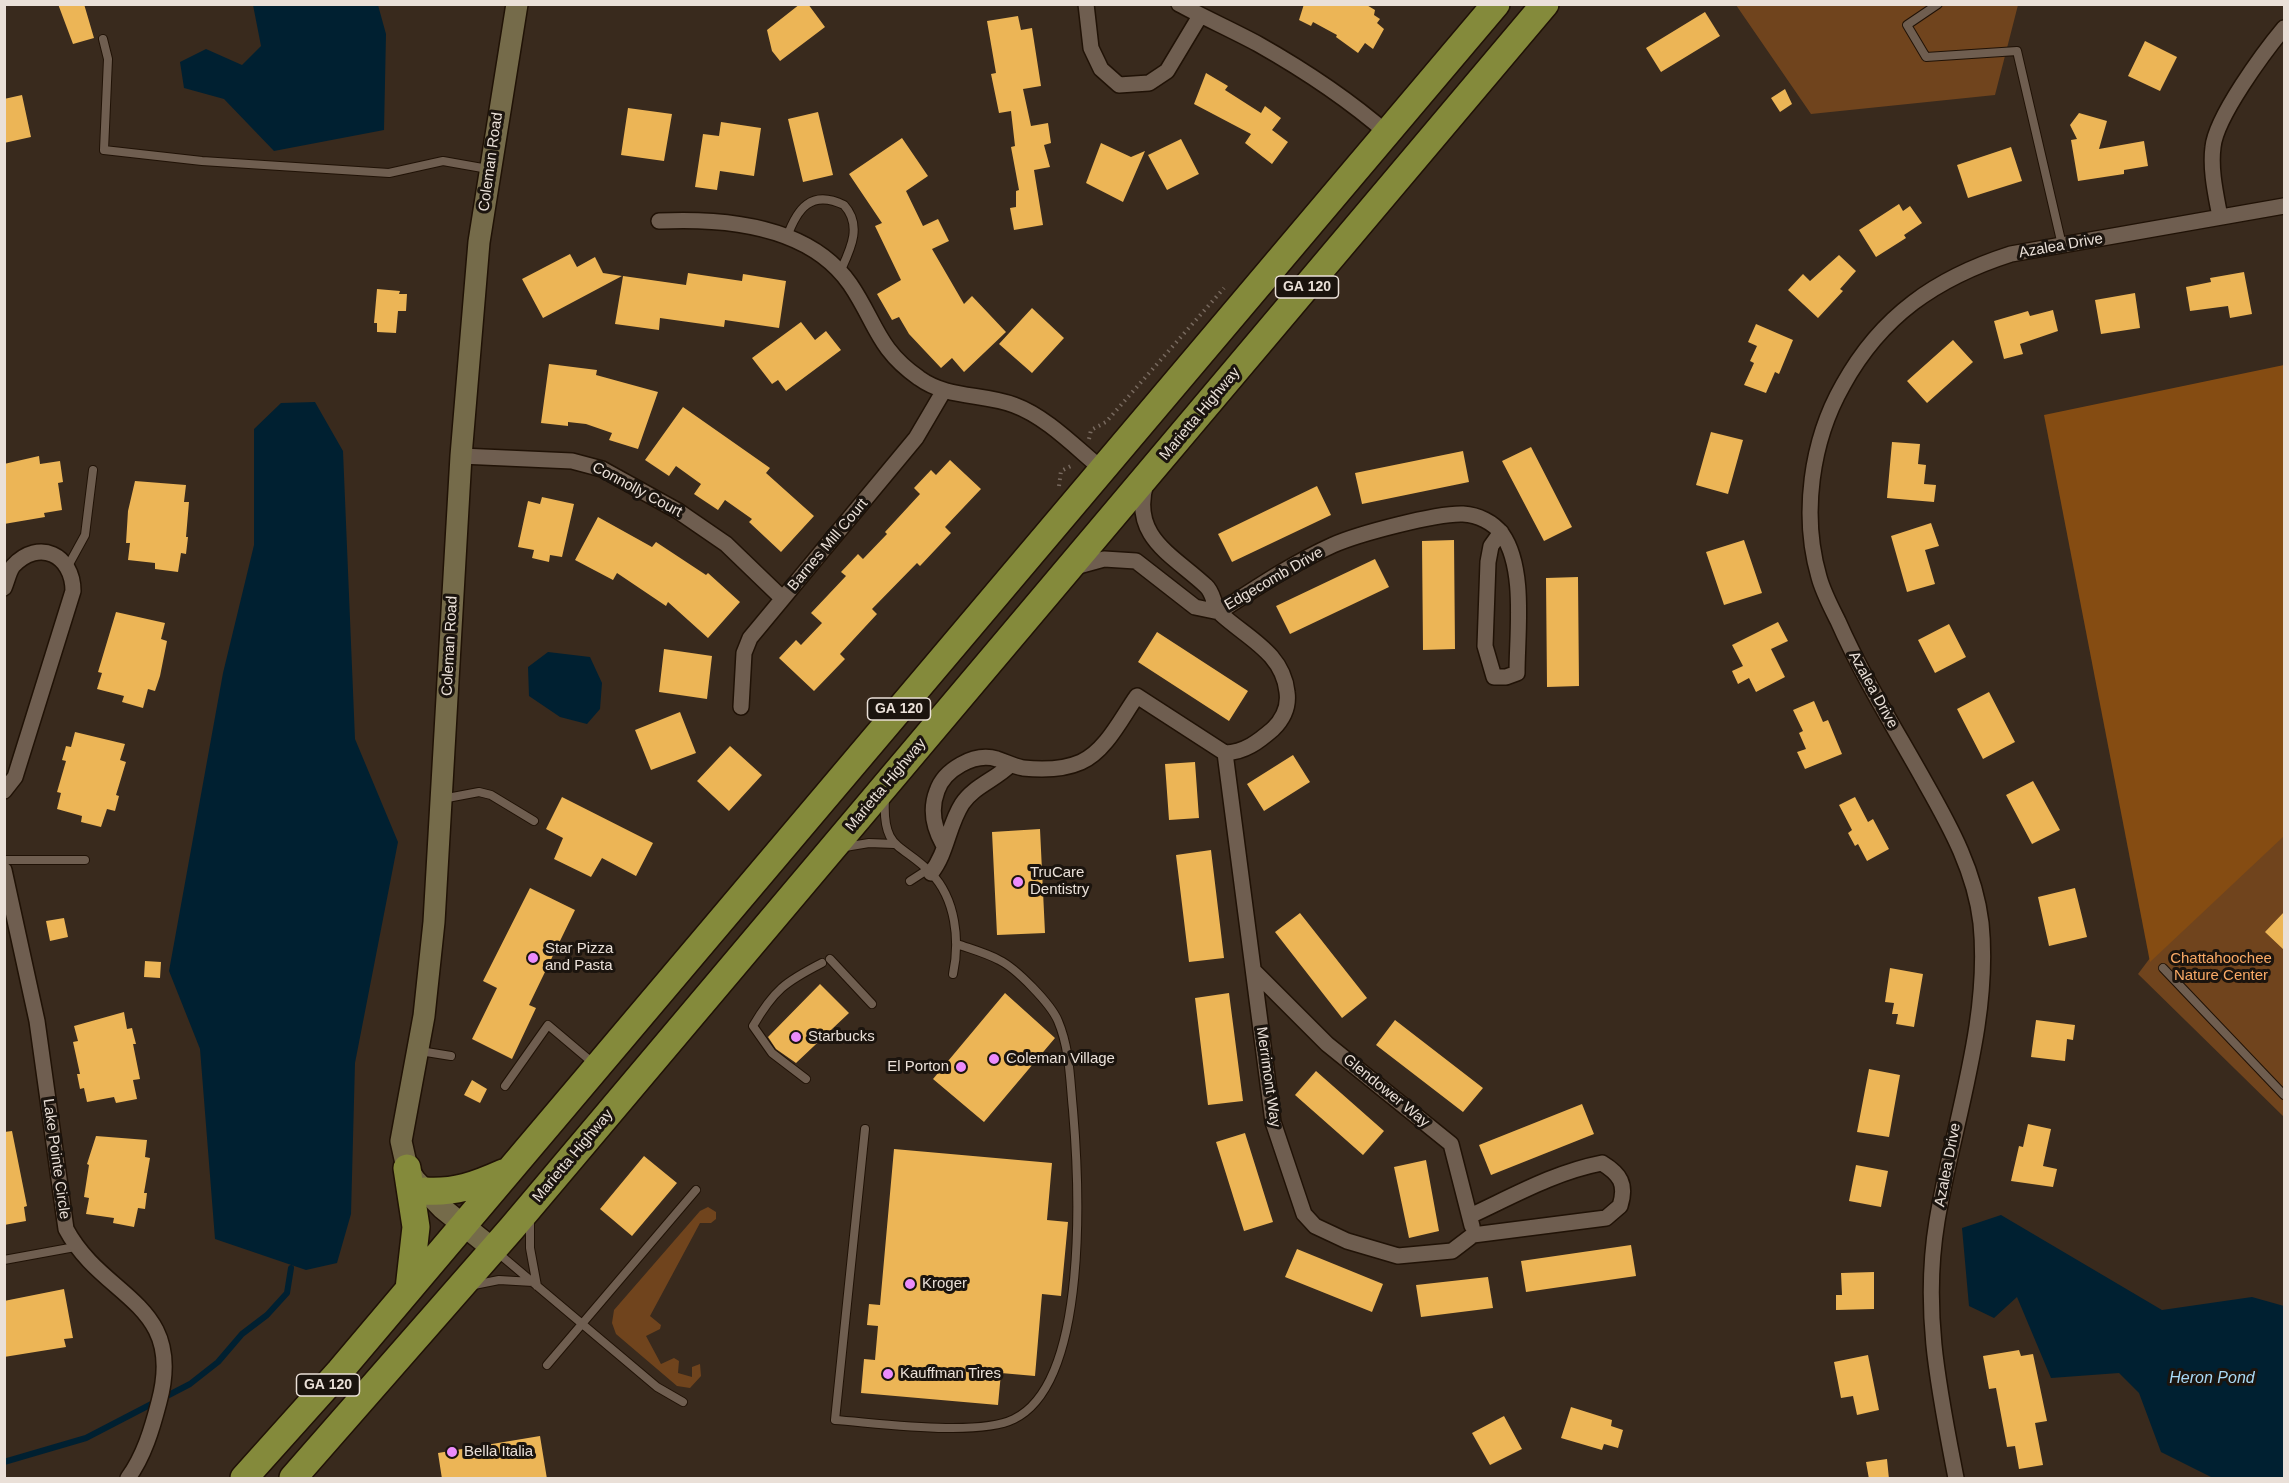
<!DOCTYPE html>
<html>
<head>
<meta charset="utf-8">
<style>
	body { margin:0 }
	#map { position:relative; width:2289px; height:1483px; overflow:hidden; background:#392a1d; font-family:Arial,sans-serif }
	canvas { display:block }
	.frame { position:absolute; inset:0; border:6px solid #eae0d8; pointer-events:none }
</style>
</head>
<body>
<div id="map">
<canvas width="2289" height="1483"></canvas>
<div class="frame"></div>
</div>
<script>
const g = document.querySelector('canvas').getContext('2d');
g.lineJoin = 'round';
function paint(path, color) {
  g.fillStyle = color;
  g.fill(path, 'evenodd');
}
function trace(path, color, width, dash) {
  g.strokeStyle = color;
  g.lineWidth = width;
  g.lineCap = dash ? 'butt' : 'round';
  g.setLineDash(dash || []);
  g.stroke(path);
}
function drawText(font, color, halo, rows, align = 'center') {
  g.font = font + ' Arial,sans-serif';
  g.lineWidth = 6;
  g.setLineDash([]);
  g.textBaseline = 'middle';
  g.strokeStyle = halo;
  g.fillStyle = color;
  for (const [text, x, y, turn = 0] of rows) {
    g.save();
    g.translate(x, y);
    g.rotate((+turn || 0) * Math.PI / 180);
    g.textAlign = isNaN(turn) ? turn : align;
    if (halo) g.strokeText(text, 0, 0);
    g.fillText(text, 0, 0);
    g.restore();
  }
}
paint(new Path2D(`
	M1736,5h282l-23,90 -184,19z
	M2284,780v337l-146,-143z
	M708,1207l8,5v7l-5,4h-11l-50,93 11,9 -1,4 -14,7 15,28 13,-6 5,3 -1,12 14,4v-10l8,-3 1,12 -11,12 -13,-2 -61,-52 -4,-11 2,-13 86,-99z`), '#70441d');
paint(new Path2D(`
	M2284,365v471l-134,126 -106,-547z`), '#854c12');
paint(new Path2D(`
	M253,5h125l8,29 -2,96 -110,21 -50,-52 -40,-11 -4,-26 26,-13 36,16 19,-19z
	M315,402l28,49 12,288 43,103 -43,221 -4,151 -14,49 -31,7 -91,-31 -15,-190 -31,-78 54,-298 31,-128v-116l27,-26z
	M548,652l42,5 12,26 -2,26 -13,15 -27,-7 -31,-21 -1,-29z
	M2001,1215l161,95 90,-13 32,9v172h-71l-52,-26 -22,-59 -20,-20 -68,5 -34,-81 -23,21 -25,-12 -7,-78z`), '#002031');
trace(new Path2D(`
	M4,1462l82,-24 104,-54 28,-22 24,-28 25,-19 20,-22 4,-25`), '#002031', 6);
paint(new Path2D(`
	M58,4h26l10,34 -21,6z
	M800,4h8l17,23 -45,34 -8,-10 -5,-21z
	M1304,4h61l10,6 -1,5 6,4 -3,4 7,6 -11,20 -8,-6 -7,10 -22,-16 1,-2 -24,-13 -2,4 -12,-6z
	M1705,12l15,24 -59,36 -15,-24z
	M1018,16l3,14 11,-2 9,58 -18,3 8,37 17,-3 3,20 -7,2 6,22 -16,3 9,55 -29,5 -4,-22 6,-1v-16l3,-1 -8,-43 4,-1 -4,-35 -12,2 -8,-39 5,-1 -9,-52z
	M2145,41l32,16 -17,34 -32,-15z
	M1206,73l22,13 -3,4 36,23 4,-7 16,12 -9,12 16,12 -16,22 -27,-21 6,-9 -57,-30z
	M1785,89l7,15 -12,8 -9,-14z
	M22,95l9,42 -27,6v-44z
	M628,108l44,6 -8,47 -43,-6z
	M818,112l15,63 -30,7 -15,-63z
	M2079,113l28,8 -8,28 45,-8 4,25 -24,4v4l-46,7 -7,-41 6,-1 -7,-14z
	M721,122l40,6 -7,48 -34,-5 -3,19 -22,-3 8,-53 16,2z
	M902,138l26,38 -22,15 17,35 15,-7 11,22 -17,8 32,55 8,-8 34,36 -42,40 -12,-14 -11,10 -32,-34 -10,-17 -7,3 -15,-26 24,-14 -26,-54 7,-3 -33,-49z
	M1181,139l18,35 -32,16 -19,-35z
	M1101,143l30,14 14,-6 -22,51 -37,-19z
	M2011,147l11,34 -54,17 -11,-33z
	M1899,204l4,7 7,-5 12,17 -18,12 2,3 -30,19 -17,-27z
	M570,254l7,13 18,-10 8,16 19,3 -79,42 -21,-39z
	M1839,255l17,16 -16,18 3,2 -25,27 -30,-28 15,-16 7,7z
	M2244,272l8,42 -22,4 -2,-12 -38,5 -4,-24 25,-5 -1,-4z
	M688,273l54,8 1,-7 43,7 -7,47 -54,-8 -1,7 -64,-9 -1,12 -44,-6 8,-48 63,9z
	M377,289l23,2 -1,3h8l-1,17h-8l-2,22 -19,-1v-9h-3z
	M2135,293l5,35 -39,6 -6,-34z
	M1032,308l32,30 -32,35 -33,-29z
	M2053,310l5,21 -38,13 3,10 -19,5 -10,-38 34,-10 2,5z
	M801,322l14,18 11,-9 15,19 -55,41 -8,-11 -6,4 -20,-26z
	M1756,324l37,16 -14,34 -4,-2 -9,21 -22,-8 10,-22 -4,-2 7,-15 -9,-4z
	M1953,340l20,22 -46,41 -20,-22z
	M549,364l48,6 -1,5 62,17 -20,57 -29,-9 3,-7 -26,-9 -18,-2v4l-27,-3z
	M683,407l87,61 -4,5 48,43 -33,36 -32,-30 3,-3 -27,-19 -7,10 -24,-16 7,-10 -25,-18 -7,10 -24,-16z
	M1711,432l32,8 -15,54 -32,-9z
	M1892,442l28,2 -2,20 8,1 -2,19 12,1 -2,17 -47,-4z
	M1531,447l41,80 -28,14 -42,-80z
	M1463,451l6,31 -107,22 -7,-31z
	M39,456l1,8 20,-3 3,21 -5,1 4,27 -18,3 1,4 -41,7v-60z
	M950,460l31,29 -36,38 6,6 -31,33 -3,-3 -45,46 5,5 -37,40 5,5 -31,32 -35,-33 17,-18 5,5 21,-22 -11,-10 35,-37 -5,-4 17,-18 5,5 24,-25 -2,-2 35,-38 -6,-6 17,-18 5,5z
	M135,481l51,4 -2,17h5l-3,35h2l-2,17 -5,-1 -3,19 -23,-3v-6l-27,-3 2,-17h-4l2,-32z
	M1317,486l14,29 -99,47 -14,-28z
	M542,497l32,7 -12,53 -12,-2 -1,7 -17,-4 2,-8 -16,-3 10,-46 12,3z
	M598,517l54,30 4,-5 50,33 2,-2 32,29 -32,36 -40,-36 -2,4 -49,-33 -4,7 -38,-20z
	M1931,523l8,23 -14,4 10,34 -28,8 -16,-56z
	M1454,540l1,109 -32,1 -1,-109z
	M1744,540l18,53 -38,12 -18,-53z
	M1375,559l14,28 -99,47 -14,-28z
	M1578,577l1,109 -32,1 -1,-109z
	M116,612l49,11 -4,16 6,2 -7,35 -5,15 -7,-2 -5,19 -21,-6 2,-6 -27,-7 5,-16 -4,-1z
	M1778,622l10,19 -17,8 14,28 -29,15 -7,-14 -11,6 -6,-13 11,-5 -11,-21z
	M1949,624l17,33 -31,16 -17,-33z
	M1157,632l91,59 -19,30 -91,-59z
	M664,649l48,7 -5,43 -48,-7z
	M1989,692l26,50 -32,17 -26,-50z
	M1814,701l9,21 5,-2 14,34 -37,15 -8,-17 9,-3 -7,-16 4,-2 -10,-21z
	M680,712l16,41 -45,17 -16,-40z
	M75,732l50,12 -5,16 6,2 -10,33 3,1 -4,15 -8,-2 -6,18 -20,-5 1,-6 -25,-7 4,-16 -4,-1 9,-31 -4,-1 4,-14 5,1z
	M730,746l32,29 -33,36 -32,-30z
	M1293,755l17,27 -46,29 -17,-27z
	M1195,762l4,56 -30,2 -4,-56z
	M2033,781l27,49 -28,14 -26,-49z
	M562,797l91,46 -17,33 -34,-18 -11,19 -37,-18 9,-21 -17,-9z
	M1855,797l13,25 5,-3 16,30 -22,12 -9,-17 -3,2 -7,-13 4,-3 -13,-25z
	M1040,829l5,104 -48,2 -5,-103z
	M1211,850l13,108 -35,4 -13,-107z
	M530,888l45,22 -46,95 7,3 -24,51 -40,-20 25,-51 -14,-7z
	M2075,888l12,49 -38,9 -11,-49z
	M2284,912v38l-19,-18z
	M1300,913l67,85 -25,20 -67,-86z
	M64,918l4,19 -18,4 -4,-20z
	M145,961l16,1 -1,16 -16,-1z
	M1890,968l33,6 -9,53 -18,-3 2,-10h-6l2,-11 -9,-1z
	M820,984l29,29 -53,50 -20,-14 -8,-12z
	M1005,993l50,45 -71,84 -51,-43z
	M1229,993l14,108 -35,4 -13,-107z
	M124,1012l3,17 5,-1 4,16h-3l7,35 -7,1 4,19 -21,4 -2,-6 -27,5 -3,-14 -4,1 -3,-15h3l-7,-32 5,-1 -4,-15z
	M1395,1020l88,68 -20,24 -87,-67z
	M2036,1020l39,5 -2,15 -6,-1 -2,22 -34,-4z
	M1869,1069l31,6 -11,62 -32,-5z
	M1316,1071l68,60 -21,24 -68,-60z
	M472,1080l15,9 -7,14 -16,-8z
	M1582,1104l12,30 -103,41 -12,-30z
	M2028,1124l23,5 -8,37 14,3 -4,18 -42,-6 8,-35 4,1z
	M12,1131l15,75 -3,1 2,14 -22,4v-93z
	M1245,1133l28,89 -29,9 -28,-89z
	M96,1136l51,4 -2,17 5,1 -6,35h3l-2,16 -7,-1 -4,19 -21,-4 1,-5 -28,-4 3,-16 -5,-1 5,-32 -2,-1z
	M894,1149l158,14 -5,57 21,2 -7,74 -19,-2 -7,82 -34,-3 -3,32 -137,-12 3,-34 11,1 3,-34 -11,-1 2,-21 11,1z
	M644,1156l33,27 -45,53 -32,-27z
	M1426,1160l13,71 -30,7 -15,-71z
	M1856,1165l32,6 -7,36 -32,-6z
	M1631,1245l5,31 -110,16 -5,-31z
	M1297,1249l86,35 -11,28 -87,-35z
	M1874,1272v37l-38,1v-15h6l-1,-22z
	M1488,1277l5,31 -72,9 -5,-32z
	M64,1289l9,49 -9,1 2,8 -62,10v-56z
	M2019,1350l2,6 12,-2 14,67 -12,2 8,42 -24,4 -4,-23 -8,1 -11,-59 -7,1 -6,-33z
	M1868,1355l11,55 -22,5 -4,-19 -12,2 -7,-36z
	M1571,1407l41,13 -1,6 12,4 -5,18 -14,-4 -2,6 -41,-12z
	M1504,1416l18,33 -32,16 -18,-32z
	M540,1436l7,43h-105l-4,-26z
	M1887,1459l2,20h-20l-3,-17z`), '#ecb556');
const lane = new Path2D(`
	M1938,4l-31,21 19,32 91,-6 45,194
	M103,39l5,20 -4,91 98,11 187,12 54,-12 45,8
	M787,237c10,-28 24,-48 57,-32 19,21 6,45 -4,67
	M68,566l17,-31 8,-65
	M442,799l37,-7 12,3 43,26
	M885,799c-3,52 17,44 46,74 25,26 29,68 22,101
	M845,847l24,-4 25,1
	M4,860h81
	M910,881l17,-11
	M830,959l42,45
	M2163,968l121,127
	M420,1051l31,5
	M806,1079l-34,-26 -19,-27c21,-36 32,-44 69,-63
	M505,1086l43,-61 45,38
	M865,1129l-30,291c43,3 143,17 179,-1 76,-37 65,-238 59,-309 -3,-29 -3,-61 -15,-89 -7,-17 -42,-53 -59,-61 -13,-7 -28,-11 -42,-16
	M530,1219v29l7,38
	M498,1253l159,134 26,15
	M4,1260l71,-13
	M474,1285l25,-5 34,2
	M547,1365l149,-175`);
const street = new Path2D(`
	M1086,4l5,44 10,21 18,16 30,-2 18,-12 33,-55
	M1179,4c26,14 53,26 79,40 46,26 90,55 130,90
	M2220,217c-4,-22 -10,-47 -7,-70 3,-30 51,-95 71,-119
	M659,221c65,-3 150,4 191,63 26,38 27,65 69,94 29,21 63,15 95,27 33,12 62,43 89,65
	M461,456l111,5 30,8 76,42 48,33 56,54
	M1075,567l29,-8 32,2 59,46 24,5
	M4,588c3,-7 5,-17 9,-22 26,-28 60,-11 60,25l-58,186 -11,14
	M1219,612c37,-24 74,-49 114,-67 25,-11 103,-32 130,-31 15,1 30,8 39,20 24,34 15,99 15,139l-11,4h-12l-9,-31 3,-84 3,-16 10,-14
	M741,707l3,-54 6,-15 166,-200 27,-46
	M1225,753l48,369 31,92 11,12 32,15 51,15 54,-5 21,-16 133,-17 14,-12c7,-22 0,-32 -18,-43 -47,9 -89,33 -132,53
	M943,844c-9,-16 -13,-35 -6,-53 7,-21 37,-39 60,-32 9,3 16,7 26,9 19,2 40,2 58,-6 25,-11 41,-45 56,-66l88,57c20,-1 33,-11 48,-24 10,-10 16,-23 14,-37 -4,-39 -40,-54 -66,-78 -8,-8 -7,-21 -15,-28 -33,-31 -76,-49 -60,-103
	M4,870l33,151 29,208c37,70 120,73 93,173 -7,27 -15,54 -31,76
	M931,873c16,-20 17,-47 31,-69 12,-18 33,-24 48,-39
	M1254,971l73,73 124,100 21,82
	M1956,1478c-17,-88 -34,-167 -19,-257 16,-97 54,-200 44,-298 -6,-51 -30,-95 -55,-139 -30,-54 -63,-106 -88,-163 -7,-14 -15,-29 -19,-44 -18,-62 -8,-136 24,-192 38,-69 93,-107 168,-131l273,-48`);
const secondary = new Path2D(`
	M493,1249l-51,-41 -27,-28 -8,-12 -6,-27 23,-125 10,-94 27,-466 18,-214 38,-238`);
const highway = new Path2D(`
	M407,1168l9,59 -7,62
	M425,1191c30,2 51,-6 78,-18
	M244,1478l96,-107 1156,-1367
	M293,1478l219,-250 1033,-1224`);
trace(lane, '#201206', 10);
trace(street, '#201206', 18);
trace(secondary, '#201206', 24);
trace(highway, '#201206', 30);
trace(new Path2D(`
	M1089,439l2,-9 15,-8 118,-134
	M1059,486l2,-15 12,-6`), '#786a5f', 4, [1.5, 4.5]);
trace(lane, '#6f5e50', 8);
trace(street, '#6f5e50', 15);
trace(secondary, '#756b4a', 21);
trace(highway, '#848a3b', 27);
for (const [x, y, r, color] of [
	[1018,882,6,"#ec8cfb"],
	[533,958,6,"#ec8cfb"],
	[796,1037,6,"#ec8cfb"],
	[994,1059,6,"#ec8cfb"],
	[961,1067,6,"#ec8cfb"],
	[910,1284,6,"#ec8cfb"],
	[888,1374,6,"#ec8cfb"],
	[452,1452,6,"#ec8cfb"]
]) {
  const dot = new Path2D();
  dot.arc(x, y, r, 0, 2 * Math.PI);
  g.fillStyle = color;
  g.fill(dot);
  trace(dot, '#1b140e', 2);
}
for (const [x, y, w] of [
	[1307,287,63],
	[899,709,63],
	[328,1385,63]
]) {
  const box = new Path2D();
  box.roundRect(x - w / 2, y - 11, w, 22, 4.5);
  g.fillStyle = '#1b140e';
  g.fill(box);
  trace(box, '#eae0d8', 1.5);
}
drawText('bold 14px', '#eae0d8', null, [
	["GA 120",1307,287],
	["GA 120",899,709],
	["GA 120",328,1385]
]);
drawText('15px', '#eae0d8', '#1b140e', [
	["Coleman Road",491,162,-82],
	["Azalea Drive",2061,246,-10],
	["Marietta Highway",1200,414,-50],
	["Connolly Court",637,490,28],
	["Barnes Mill Court",828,545,-50],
	["Edgecomb Drive",1274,579,-30],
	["Coleman Road",450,646,-87],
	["Azalea Drive",1873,690,61],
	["Marietta Highway",886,785,-50],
	["Merrimont Way",1268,1077,82],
	["Glendower Way",1386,1091,39],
	["Marietta Highway",573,1156,-50],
	["Lake Pointe Circle",56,1159,82],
	["Azalea Drive",1948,1165,-79]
]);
drawText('15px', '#eae0d8', '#1b140e', [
	["TruCare",1030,873],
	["Dentistry",1030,890],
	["Star Pizza",545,949],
	["and Pasta",545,966],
	["Starbucks",808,1037],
	["Coleman Village",1006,1059],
	["El Porton",949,1067,"right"],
	["Kroger",922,1284],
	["Kauffman Tires",900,1374],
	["Bella Italia",464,1452]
], 'left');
drawText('15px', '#faaa66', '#1b140e', [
	["Chattahoochee",2221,959],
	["Nature Center",2221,976]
]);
drawText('italic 16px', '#a8d9f5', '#1b140e', [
	["Heron Pond",2212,1379]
]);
</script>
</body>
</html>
